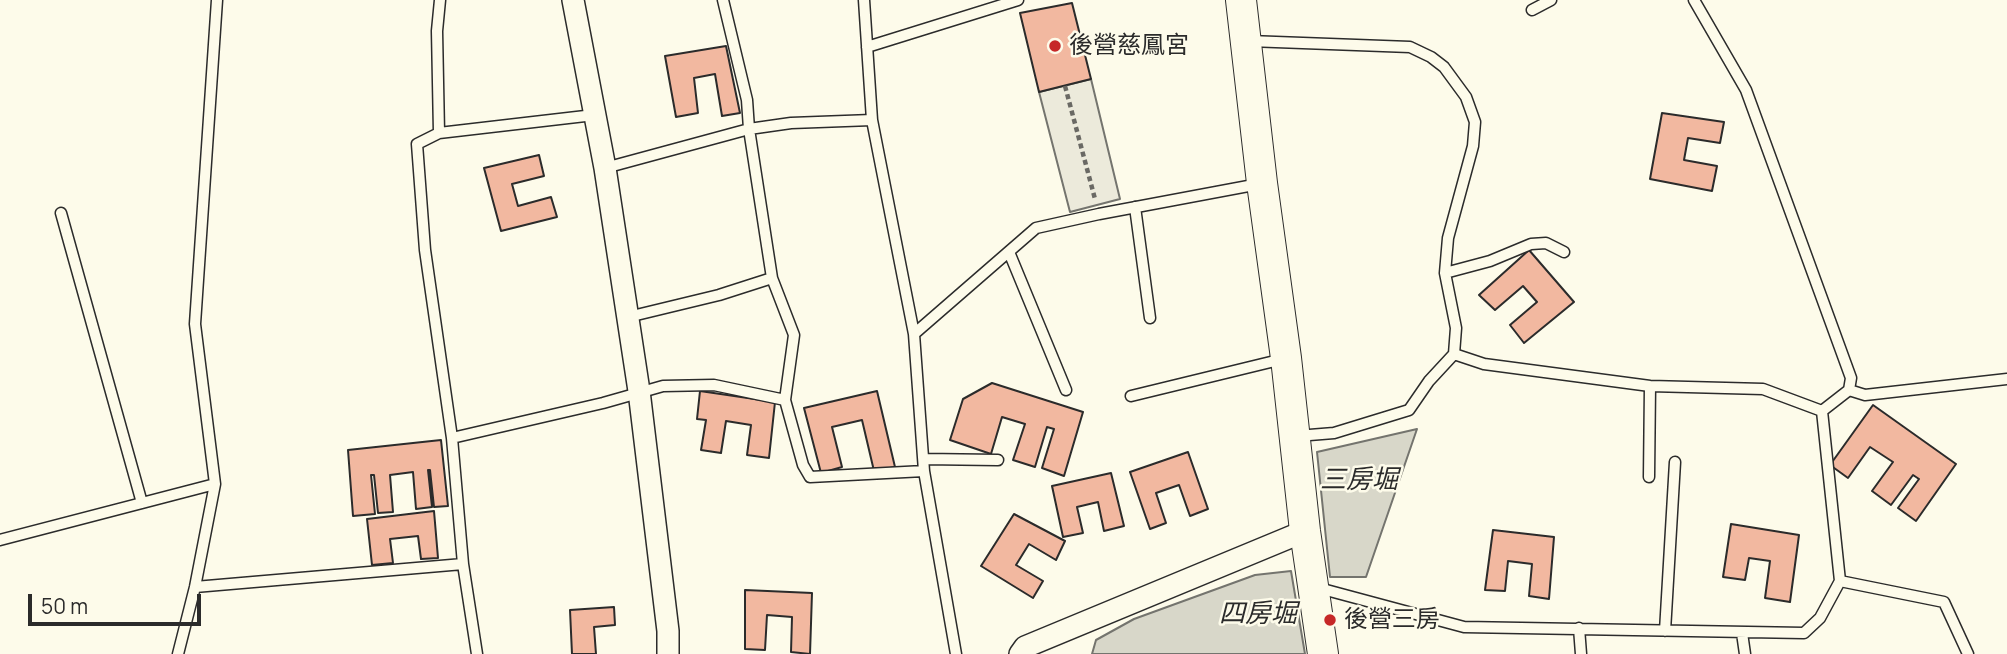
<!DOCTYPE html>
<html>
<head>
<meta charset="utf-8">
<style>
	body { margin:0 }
	#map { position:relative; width:2007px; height:654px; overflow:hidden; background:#fdfbea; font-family:Manrope,sans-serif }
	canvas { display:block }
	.scale { position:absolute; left:28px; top:594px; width:173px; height:32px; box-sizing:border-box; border:4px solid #2b2b2b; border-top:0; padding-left:9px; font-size:21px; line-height:24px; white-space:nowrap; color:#2b2b2b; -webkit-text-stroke:5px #fdfbea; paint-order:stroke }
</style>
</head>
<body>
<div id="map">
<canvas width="2007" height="654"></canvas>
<div class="scale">50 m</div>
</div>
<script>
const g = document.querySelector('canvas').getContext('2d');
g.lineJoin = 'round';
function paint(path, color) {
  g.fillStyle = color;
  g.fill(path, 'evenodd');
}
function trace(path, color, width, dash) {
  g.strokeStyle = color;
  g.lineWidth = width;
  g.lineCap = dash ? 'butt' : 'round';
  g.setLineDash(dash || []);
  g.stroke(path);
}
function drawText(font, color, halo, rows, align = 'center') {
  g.font = font + ' Manrope,"Noto Sans TC",sans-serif';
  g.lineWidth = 5;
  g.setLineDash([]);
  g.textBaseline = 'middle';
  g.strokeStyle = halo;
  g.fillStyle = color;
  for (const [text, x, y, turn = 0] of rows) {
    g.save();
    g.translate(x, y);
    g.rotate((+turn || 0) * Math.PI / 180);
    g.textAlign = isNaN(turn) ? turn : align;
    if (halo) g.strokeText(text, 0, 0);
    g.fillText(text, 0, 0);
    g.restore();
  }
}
const parking = new Path2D(`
	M1091,79l29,120 -50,13 -31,-120z`);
paint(parking, '#eceadb');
trace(parking, '#74746e', 2);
const water = new Path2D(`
	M1417,429l-51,148h-36l-13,-125z
	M1291,571l14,83h-213l4,-14 38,-21 121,-44z`);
paint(water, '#d8d7c9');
trace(water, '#74746e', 2);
const building = new Path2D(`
	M1072,3l19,76 -52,13 -19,-79z
	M726,46l14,67 -18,3 -7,-42 -21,4 4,35 -22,4 -11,-61z
	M1662,113l62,9 -4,21 -32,-5 -4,22 33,6 -5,25 -62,-12z
	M539,155l5,21 -32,8 6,22 33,-9 6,20 -56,14 -17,-63z
	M1529,250l45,52 -50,41 -14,-18 27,-23 -14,-16 -28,24 -16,-15z
	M992,383l91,29 -19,64 -22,-8 12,-39 -7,-2 -12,40 -22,-7 12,-36 -23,-7 -11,37 -41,-14 13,-41z
	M700,391l75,11 -6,56 -22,-3 4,-30 -25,-4 -5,32 -20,-3 5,-30 -9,-1z
	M877,391l18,76 -21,4 -12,-51 -30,7 10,40 -21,6 -17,-65z
	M1873,405l83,59 -40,57 -18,-13 21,-29 -6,-4 -22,30 -19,-14 21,-29 -23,-15 -22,31 -18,-13z
	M441,440l7,66 -14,1 -4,-37h-2l4,37 -16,2 -3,-37 -23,3 3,37 -15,1 -4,-38h-3l4,39 -22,2 -5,-66z
	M1188,452l20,57 -18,7 -11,-31 -23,8 10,30 -16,6 -20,-57z
	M1111,473l13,53 -20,5 -6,-29 -21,5 6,26 -20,4 -11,-51z
	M434,511l4,47 -17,1 -3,-23 -28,3 3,24 -21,2 -5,-46z
	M1014,514l51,27 -9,19 -27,-16 -13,21 27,16 -10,17 -52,-32z
	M1731,524l68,11 -9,67 -25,-4 5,-37 -21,-3 -4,22 -22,-3z
	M1493,530l61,7 -5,62 -20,-3 3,-32 -24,-3 -3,30 -20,-1z
	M745,590l67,3 -2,61 -19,-2 1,-35 -25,-2 -2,35 -20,-1z
	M614,607l1,18 -21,2 2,27h-24l-2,-44z`);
paint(building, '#f2b8a0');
trace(building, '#2b2b2b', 2);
const lane = new Path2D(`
	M440,0l-3,31 2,102 -22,11 8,106 27,188 11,126 14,90
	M723,0l24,100 2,29 23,149 22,57 -9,65 18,65 7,12 114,-6
	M864,0l8,120 42,214 10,137 32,183
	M1694,0l52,90 105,288 -2,12 -27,21 18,170 104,21 24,52
	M1532,10l19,-10
	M1249,41l161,6 21,10 13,10 22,30 9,25 -2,24 -25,92 -3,35 11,55 -2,26
	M867,47l151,-47
	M439,133l155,-18
	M605,168l144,-39 42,-6 81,-3
	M1135,207l15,111
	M61,213l81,290
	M1009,252l57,138
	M1445,273l45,-12 41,-17 15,-1 18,9
	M628,317l91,-22 53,-17
	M914,334l122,-106 63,-14 160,-30
	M1849,390l16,5 142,-16
	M1131,396l152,-37
	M1297,436l37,-3 75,-23 20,-29 25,-27 30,10 166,22 113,3 59,22
	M452,438l151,-35 60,-17 51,-1 71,15
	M924,459l74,1
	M1649,477l1,-91
	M0,540l215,-56
	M195,587l268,-23
	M1315,587l149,40 340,6 16,-15 20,-37
	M1579,628l2,26
	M1665,631l10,-169
	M1742,633l3,21
	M178,654l17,-67 20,-103 -20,-160 22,-324`);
const street = new Path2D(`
	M573,0l32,168 34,223 29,240v23
	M1020,654l5,-7 280,-116`);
const secondary = new Path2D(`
	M1241,0l21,183 24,175 19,173 18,123`);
trace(lane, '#2b2b2b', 13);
trace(street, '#2b2b2b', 24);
trace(secondary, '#2b2b2b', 32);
trace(new Path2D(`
	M1065,86l30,113`), '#6a6964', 4.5, [5, 3.5]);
trace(lane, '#fdfbea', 10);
trace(street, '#fdfbea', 21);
trace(secondary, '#fdfbea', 30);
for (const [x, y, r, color] of [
	[1055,46,7,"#c62828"],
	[1330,620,7,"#c62828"]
]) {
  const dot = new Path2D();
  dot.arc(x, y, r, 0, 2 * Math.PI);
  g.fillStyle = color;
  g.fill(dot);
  trace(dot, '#fdfbea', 2.5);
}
drawText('24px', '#2b2b2b', '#fdfbea', [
	["後營慈鳳宮",1069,46],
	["後營三房",1344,620]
], 'left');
drawText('italic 26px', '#2b2b2b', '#fdfbea', [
	["三房堀",1359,481],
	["四房堀",1258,615]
]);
</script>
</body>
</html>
